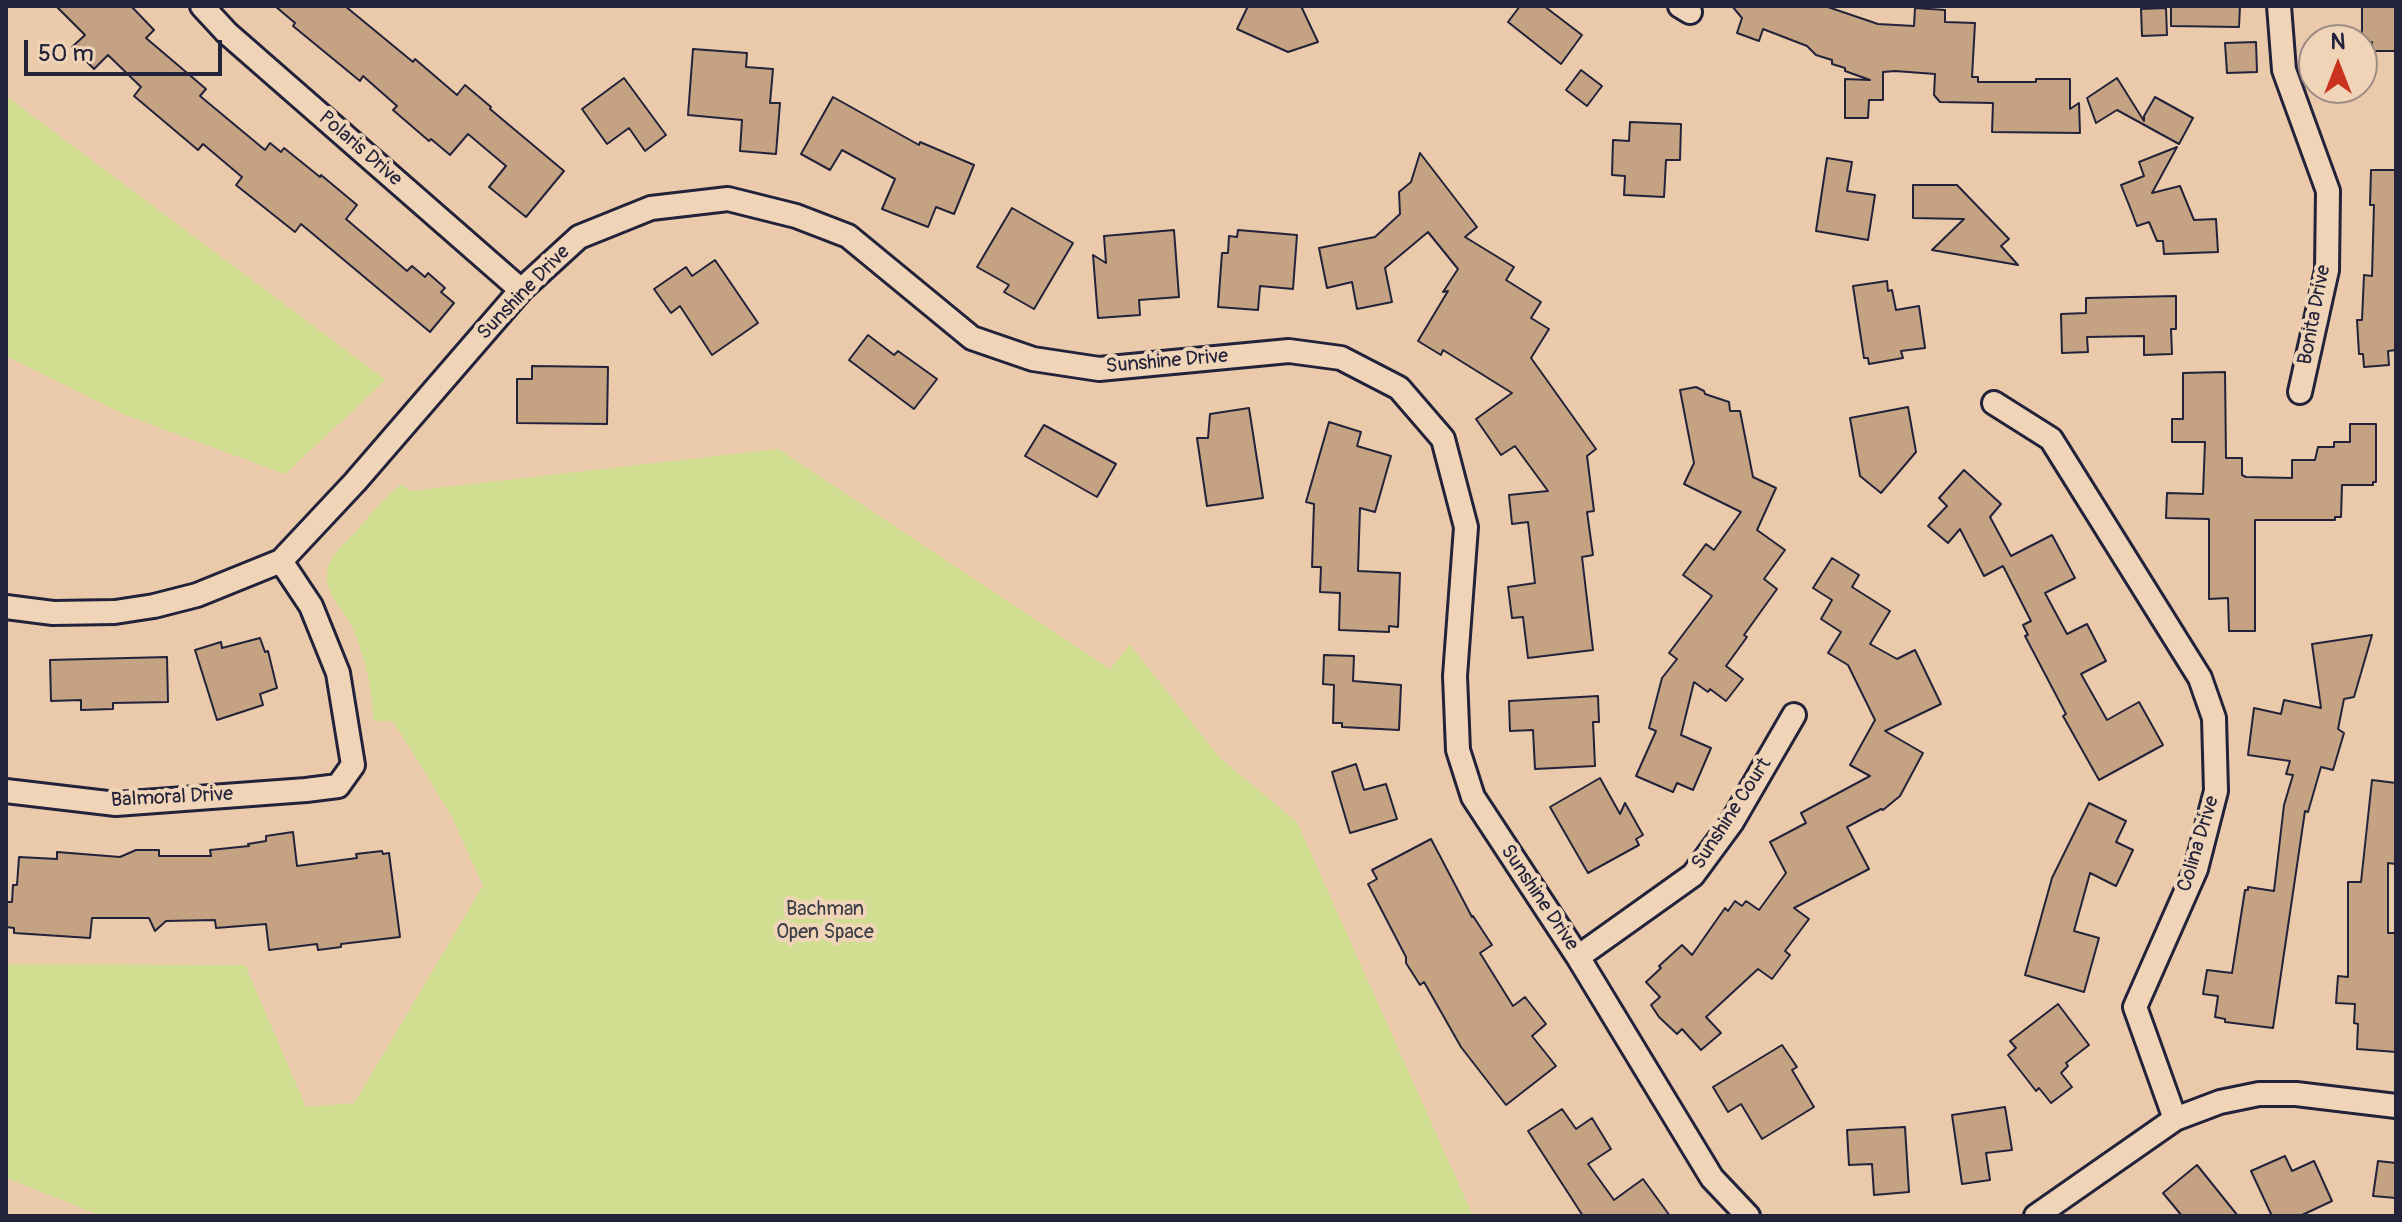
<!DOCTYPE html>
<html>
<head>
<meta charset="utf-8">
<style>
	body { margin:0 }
	#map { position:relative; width:2402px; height:1222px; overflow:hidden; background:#eacaaa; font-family:Pangolin,sans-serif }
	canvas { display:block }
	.frame { position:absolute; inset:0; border:8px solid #22223b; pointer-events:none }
	.north { position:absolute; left:2298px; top:24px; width:80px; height:80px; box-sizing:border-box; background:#f0d4b7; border:2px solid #9e8d85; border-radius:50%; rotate:0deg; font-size:22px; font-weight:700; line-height:32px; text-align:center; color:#22223b }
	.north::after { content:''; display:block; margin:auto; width:28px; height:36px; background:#c8321e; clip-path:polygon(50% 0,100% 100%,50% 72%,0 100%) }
	.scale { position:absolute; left:24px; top:40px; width:198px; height:36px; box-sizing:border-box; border:4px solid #22223b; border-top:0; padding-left:10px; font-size:24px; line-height:28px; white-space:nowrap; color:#22223b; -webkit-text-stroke:6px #f0d4b7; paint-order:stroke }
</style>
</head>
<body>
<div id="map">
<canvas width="2402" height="1222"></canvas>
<div class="frame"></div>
<div class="north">N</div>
<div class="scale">50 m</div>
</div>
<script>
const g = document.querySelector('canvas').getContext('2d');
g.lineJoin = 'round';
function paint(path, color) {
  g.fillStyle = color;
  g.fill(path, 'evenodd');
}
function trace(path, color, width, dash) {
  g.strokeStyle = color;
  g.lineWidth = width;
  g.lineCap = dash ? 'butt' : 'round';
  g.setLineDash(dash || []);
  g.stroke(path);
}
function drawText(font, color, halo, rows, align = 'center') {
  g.font = font + ' Pangolin,sans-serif';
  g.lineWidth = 8;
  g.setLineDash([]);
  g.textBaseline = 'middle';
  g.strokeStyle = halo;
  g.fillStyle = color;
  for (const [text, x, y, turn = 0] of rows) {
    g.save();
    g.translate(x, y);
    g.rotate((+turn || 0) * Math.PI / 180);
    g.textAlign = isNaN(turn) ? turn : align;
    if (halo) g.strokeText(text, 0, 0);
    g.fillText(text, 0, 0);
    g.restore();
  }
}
paint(new Path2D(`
	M6,96l380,284 -101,94 -160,-59 -119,-59z
	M778,449l332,220 20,-24 90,113 77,64 176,394h-1371l-96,-38v-214l239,1 61,142 48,-4 129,-217 -32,-71 -58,-94h-20c0,-31 -8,-63 -20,-92 -8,-21 -32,-35 -25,-61 3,-14 21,-29 30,-39 14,-16 27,-33 44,-45l8,7z`), '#d1de92');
const building = new Path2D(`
	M56,6h75l23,24 -8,8 60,51 -6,7 65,54 5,-7 11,9 3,-4 36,29 1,-2 36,30 -11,14 61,52 5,-5 13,11 3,-4 17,15 -4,4 13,11 -24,29 -129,-108 -6,8 -59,-47 6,-8 -39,-33 -5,6 -64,-54 7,-9 -33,-32 -14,14 -22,-22 13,-12z
	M275,6h70l68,56 2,-3 42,36 8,-10 26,22 -1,2 74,62 -38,46 -37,-30 17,-21 -38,-32 -18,21 -19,-16 -2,2 -36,-31 4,-4 -34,-30 -3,5 -67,-55 2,-3z
	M1248,6h53l17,36 -30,10 -51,-23z
	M1520,6h24l38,29 -21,29 -53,-42z
	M1732,6h93l53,18 36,2 1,-18 30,2v12l30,1 -3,54h6v5h58v-3h34v30l9,-6 1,30 -88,-1 1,-29 -53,-1 -6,-7 1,-21 -40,-3 -12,1v28h-14l-1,18h-23v-39l25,1 -25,-9v-3l-13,-4v-4l-16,-5 -9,-9 -44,-17 -4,12 -22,-8 5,-15z
	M2171,6h69l-1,21 -68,-1z
	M2362,6h34v45h-24v-9h-10z
	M2166,8l1,27 -25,1 -1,-27z
	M2256,42l1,30 -30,1 -2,-30z
	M693,49l54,4 -1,14 27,2 -3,34h10l-4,51 -36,-3 2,-31 -54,-5z
	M1581,70l21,16 -15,20 -21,-16z
	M624,78l42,57 -21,16 -16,-23 -22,16 -25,-35z
	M2117,78l27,43v-5l11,-19 38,21 -14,26 -62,-34 -21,13 -9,-25z
	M833,97l86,48 1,-3 54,23 -20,49 -18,-7 -8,20 -46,-18 13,-30 -53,-29 -12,20 -29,-16z
	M1630,122l51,2 -1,36h-14l-2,37 -40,-2 1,-19 -13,-1 1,-35 16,1z
	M2177,147l-25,46 28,-7 14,34 22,-1 2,33 -54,2 -1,-13h-6l-8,-19 -12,4 -6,-16 -10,-25 23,-9 -5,-14z
	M1420,153l57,74 -12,10 49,30 -8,13 35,22 -10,16 18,11 -18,29 65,91 -9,7 7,55 -7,1 6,43 -11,2 11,93 -65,8 -5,-41 -11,1 -4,-31 27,-4 -7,-61 -16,2 -3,-29 39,-4 -33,-45 -14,9 -25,-36 36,-26 -69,-43 -2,5 -23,-14 30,-50 -5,1 15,-23 -30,-37 -43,36 7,34 -35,7 -5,-27 -25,6 -8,-40 56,-11 25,-23 -1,-22 12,-10z
	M1827,158l25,4 -5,29 28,4 -7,45 -52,-9z
	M2371,170h25v180l-8,1 1,14 -25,2 -1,-13h-4l-2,-34h5l2,-45 8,1 2,-71h-4z
	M1913,185h44l52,54 -8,7 17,19 -86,-15 32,-31 -51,-1z
	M1012,208l61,35 -39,66 -30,-17 5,-7 -32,-18z
	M1174,230l5,67 -40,3 1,15 -42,3 -5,-63 13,8 -2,-27z
	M1238,230l59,5 -4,54 -33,-3 -2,24 -40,-3 4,-54h6l1,-17 8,1z
	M715,260l43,63 -46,32 -32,-49 -9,7 -17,-24 32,-22 6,9z
	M1887,281l1,10 4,-1 4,20 23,-4 6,42 -24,3 2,7 -34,6 -1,-6h-4l-11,-72z
	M2176,296v33h-5l1,25 -28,1v-19l-57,1 1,15 -26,1 -1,-39 25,-1v-15z
	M868,335l26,20 4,-4 39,28 -23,30 -65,-49z
	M532,366l76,1 -1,57 -90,-1v-44h15z
	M2225,372l1,86h16v17l4,2 46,1v-18h23l3,-13h16v-5h16v-18h26v58h-3v3h-31l-1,32h-6v3h-80v111h-26l-1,-33 -19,1v-80l-43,-1 1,-25 36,1 2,-52h-33v-23h11v-46z
	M1696,387l8,4 1,3 24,8 1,9h10l13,66 23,11 -19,42 28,20 -21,29 13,10 -33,46 3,2 -21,29 17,13 -17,22 -16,-12 -2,3 -14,-10 -13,53 30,13 -18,42 -16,-7 -4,9 -37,-16 20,-45 -7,-3 13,-50 15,-19 -8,-6 43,-57 -29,-21 23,-31 8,6 27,-38 -57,-28 10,-21 -14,-73z
	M1908,407l8,45 -35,41 -21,-17 -10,-58z
	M1249,408l14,90 -56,8 -10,-68h11l2,-24z
	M1329,422l32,10 -4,14 34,10 -16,56 -15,-4 -2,63 42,2 -2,54 -9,-1v6l-50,-2 1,-37 -20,-1 1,-25h-9l2,-63 -8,-2z
	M1044,425l72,39 -19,33 -72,-41z
	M1964,470l37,34 -11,13 21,39 41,-21 23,43 -30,15 22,41 20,-10 19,37 -25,13 26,46 32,-18 24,43 -64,35 -36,-64 3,-2 -41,-78 3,-1 -5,-10 8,-4 -28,-55 -19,10 -24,-47 -12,14 -20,-17 19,-20 -8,-8z
	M1832,558l27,17 -7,12 38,24 -20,33 27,15 18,-9 26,54 -56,27 38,22 -23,43 -17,14 -2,-1 -34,18 22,42 -75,39 15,11 -24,32 5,4 -18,24 -14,-10 -52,48 15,16 -20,17 -19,-21 -5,5 -18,-17 -8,-12 9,-8 -14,-15 15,-14 -2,-2 23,-21 10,10 33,-47 3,3 7,-10 7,5 4,-5 13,9 27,-37 -16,-31 36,-19 -5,-10 69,-37 -20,-11 25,-45 -27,-55 -20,-12 13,-21 -20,-13 11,-19 -19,-12z
	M2372,635l-18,62 -10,2 -6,30 6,4 -11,37 -12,-3 -13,45 -3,-1 -32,217 -48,-6v-3l-10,-2 3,-21 -15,-2 4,-24 25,3 13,-83h3v-3l26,4 10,-86 9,-30 -7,-1 4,-13 -42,-6 6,-47 27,6 3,-14 37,8 -9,-64z
	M260,638l5,14 3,-1 9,37 -17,6 3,11 -46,15 -22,-70 26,-8 1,6z
	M1324,655l30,1 -1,25 48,4 -2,45 -57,-3v-4h-9l1,-38 -11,-1z
	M167,657l1,45 -55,1v6l-32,1v-10l-30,1 -1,-41z
	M1598,696l1,26h-6l2,44 -60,3 -2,-39 -23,1 -1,-30z
	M1356,764l8,26 22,-6 11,35 -47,14 -18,-61z
	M1600,778l20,36 5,-11 18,32 -7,4 3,6 -51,28 -38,-66z
	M2372,780l24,3v81l-8,-1v70h8v119l-39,-3 1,-25 -4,-1 1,-19 -19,-1 2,-27 10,1v-95h13z
	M2089,803l37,18 -10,21 17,8 -17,36 -26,-13 -16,58 25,7 -15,54 -59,-17 27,-97z
	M293,832l4,34 60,-8 -1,-4 26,-3 1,3 6,-1 11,84 -59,7v3l-23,3 -1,-6 -48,6 -3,-26 -50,4 -1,-8 -49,1 -11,10 -6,-13h-57l-2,20 -76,-5v-5l-8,-1v-25h6l1,-17h4l2,-28 38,2v-7l63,5 16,-7h23v6h52l-1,-6 39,-4 -1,-2 18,-3v-5z
	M1431,839l41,78 1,-1 19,29 -12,8 33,53 12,-9 21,27 -14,12 24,30 -50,39 -45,-58 -37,-65 -4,3 -14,-22v-6l-38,-73 9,-5 -5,-9z
	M2058,1004l31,41 -23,18 2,3 -7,7 11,14 -21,16 -12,-15 -3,3 -28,-36 8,-7 -6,-7z
	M1782,1045l15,22 -5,3 22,37 -52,32 -21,-35 -13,8 -15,-25z
	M2005,1107l7,43 -26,3 4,27 -28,4 -10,-69z
	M1562,1109l14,20 16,-11 19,31 -23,15 26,36 29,-21 27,37h-87l-55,-85z
	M1905,1127l4,65 -35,3 -2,-31 -23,1 -2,-35z
	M2285,1156l7,15 22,-10 18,40 -32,15h-28l-21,-45z
	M2378,1161l18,2v35l-23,-2z
	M2197,1165l41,51h-56l-19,-23z`);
paint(building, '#c5a282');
trace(building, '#22223b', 2);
const minor = new Path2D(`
	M202,6l25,27 294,257
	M1680,6l10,6
	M2279,6l5,64 44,121 -1,79 -27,122
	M1994,403l57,36 149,239 14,40 2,73 -20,78 -61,138 40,112
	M6,607l47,6 62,-1 39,-6 43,-11 84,-34 74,-79 166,-192 58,-53 72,-29 77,-9 68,17 52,20 124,102 61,21 66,10 190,-18 52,7 58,30 44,51 23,88 -11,149 3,74 15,47 105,160 134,221 36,38
	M6,791l110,13 190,-14 32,-4 15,-21 -15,-92 -27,-67 -30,-45
	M1578,957l115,-82 39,-53 62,-107
	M2036,1216l139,-97 45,-17 39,-8h37l100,12`);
trace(minor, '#22223b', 28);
trace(minor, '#f0d4b7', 22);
drawText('20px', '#22223b', '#f0d4b7', [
	["Polaris Drive",360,149,41],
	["Sunshine Drive",524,293,-46],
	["Bonita Drive",2315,315,-79],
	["Sunshine Drive",1167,362,-5],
	["Balmoral Drive",172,798,-3],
	["Sunshine Court",1732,814,-57],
	["Colina Drive",2199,844,-73],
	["Sunshine Drive",1539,898,56]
]);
drawText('20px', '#3c3e48', '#f0d4b7', [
	["Bachman",825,910],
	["Open Space",825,933]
]);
</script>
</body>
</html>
